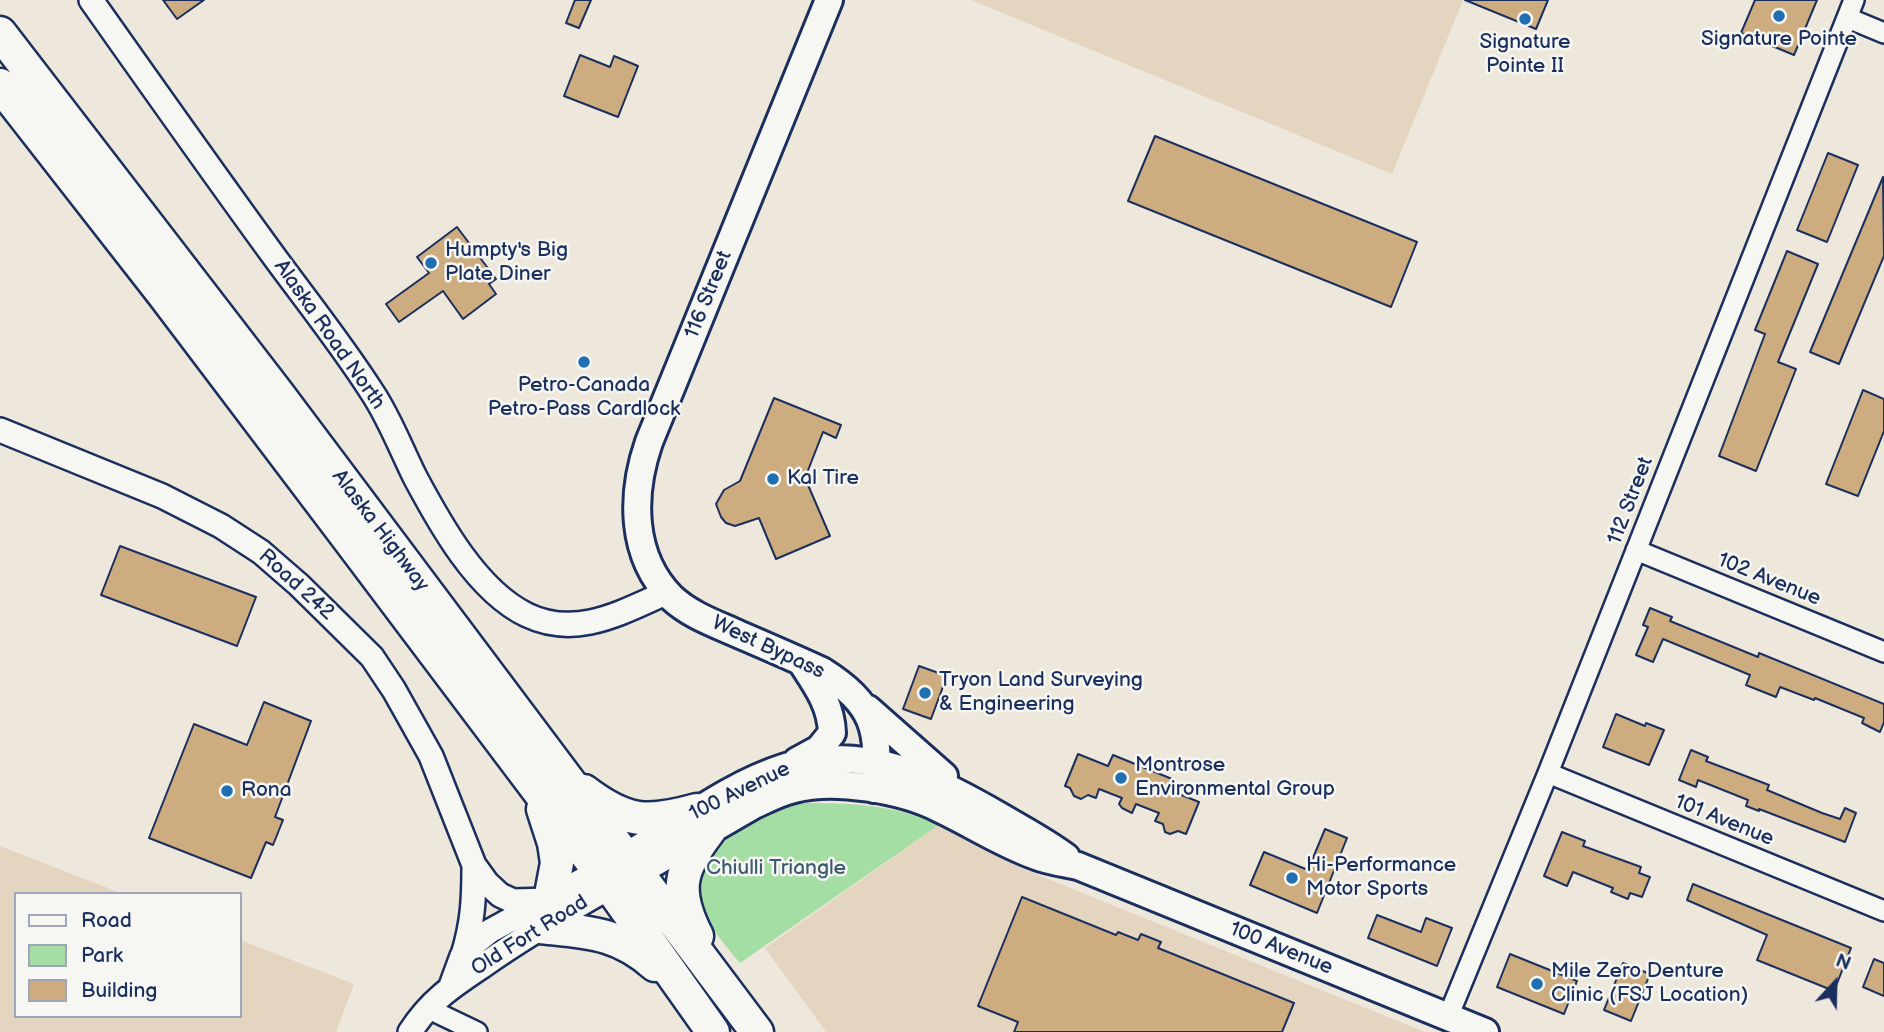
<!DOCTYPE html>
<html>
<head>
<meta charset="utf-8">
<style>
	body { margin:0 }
	#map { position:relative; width:1884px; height:1032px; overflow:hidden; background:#eee7db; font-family:"Balsamiq Sans",sans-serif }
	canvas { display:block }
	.legend { position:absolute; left:14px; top:892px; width:228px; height:126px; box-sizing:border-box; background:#f6f6f2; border:2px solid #9ea6b7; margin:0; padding:9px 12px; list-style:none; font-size:21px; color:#1b2f5e }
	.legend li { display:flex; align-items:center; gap:14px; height:35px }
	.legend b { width:35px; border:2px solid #9ea6b7 }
	.north { position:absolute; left:1800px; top:948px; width:70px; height:70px; -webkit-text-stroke:5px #f6f6f2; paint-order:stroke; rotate:22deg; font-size:19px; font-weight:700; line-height:28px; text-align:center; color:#1b2f5e }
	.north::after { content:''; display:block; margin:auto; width:24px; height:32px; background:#1b2f5e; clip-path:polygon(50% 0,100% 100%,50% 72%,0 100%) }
</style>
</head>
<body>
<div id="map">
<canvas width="1884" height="1032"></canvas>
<ul class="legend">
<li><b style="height:9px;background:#f6f6f2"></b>Road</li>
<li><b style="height:19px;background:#a4dea4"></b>Park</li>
<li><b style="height:19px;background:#cdac80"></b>Building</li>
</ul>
<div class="north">N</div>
</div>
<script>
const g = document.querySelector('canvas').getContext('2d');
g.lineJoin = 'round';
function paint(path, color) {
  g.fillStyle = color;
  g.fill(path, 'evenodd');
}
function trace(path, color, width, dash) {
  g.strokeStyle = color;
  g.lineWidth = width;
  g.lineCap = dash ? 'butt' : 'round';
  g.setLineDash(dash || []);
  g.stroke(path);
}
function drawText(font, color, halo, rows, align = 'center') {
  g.font = font + ' "Balsamiq Sans",sans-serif';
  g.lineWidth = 5;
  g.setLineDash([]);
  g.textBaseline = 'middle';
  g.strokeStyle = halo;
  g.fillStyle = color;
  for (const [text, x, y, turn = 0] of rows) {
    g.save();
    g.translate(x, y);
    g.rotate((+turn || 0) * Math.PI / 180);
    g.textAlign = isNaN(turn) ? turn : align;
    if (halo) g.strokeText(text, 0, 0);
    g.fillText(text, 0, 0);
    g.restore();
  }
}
paint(new Path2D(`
	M971,0h492l-71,174z
	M939,825l77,41 409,166h-599l-61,-84z
	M0,846l123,48h-107v122h224v-76l114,44 -18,48h-336z`), '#e4d5c0');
paint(new Path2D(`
	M806,803c47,0 90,2 133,22l-199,138c-15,-18 -32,-37 -39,-60 -12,-39 34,-82 68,-94 11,-4 26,-4 37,-6z`), '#a4dea4');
const building = new Path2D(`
	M163,0h41l-27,19z
	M575,0h16l-12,28 -13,-5z
	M1465,0h83l-12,29z
	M1755,0h62l-23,55 -53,-22z
	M580,55l30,12 4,-11 24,10 -20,51 -54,-21z
	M1155,136l262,106 -26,65 -263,-106z
	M1828,153l30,12 -31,77 -30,-12z
	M1883,177l1,79 -45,108 -29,-12z
	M457,227l39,52 -7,5 7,10 -33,25 -20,-28 -44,31 -13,-18 43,-31 -12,-16z
	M1787,251l31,13 -40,98 18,7 -40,102 -37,-15 46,-122 -10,-4z
	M1863,390l21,9v32l-26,65 -32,-12z
	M774,398l67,27 -5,13 -13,-6 -18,46 25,58 -54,23 -17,-41 -24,8 -9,-3 -5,-6 -5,-13 8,-14 16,-9z
	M120,546l136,51 -19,49 -136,-51z
	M1650,608l22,9 -2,4 88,36 1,-4 125,51v18l-4,10 -18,-9 2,-5 -49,-20 -1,2 -34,-13 -4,10 -30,-12 4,-10 -87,-36 -10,23 -17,-7 12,-28 -5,-2z
	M919,666l28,10 -16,43 -28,-10z
	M264,702l47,19 -36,96 8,3 -10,25 -7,-3 -15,36 -102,-40 45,-114 53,21z
	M1616,714l29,12 1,-3 18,7 -15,35 -46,-18z
	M1691,750l17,7 -2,4 63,24 -2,5 55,23 18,6 5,-11 11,5 -11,29 -86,-33v2l-13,-5 2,-6 -50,-20 -2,7 -17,-7z
	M1078,754l30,12 5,-11 59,24 -3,11 30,12 -13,32 -8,-3 -8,3 -5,-2 -2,-8 -8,-3 4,-8 -23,-9 -4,9 -10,-5 -3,-4 3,-6 -23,-9 -3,9 -8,-3 -7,4 -7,-3 -4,-8 -5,-2z
	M1325,829l22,9 -30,75 -67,-28 14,-33 44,18z
	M1562,832l23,9 -2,5 58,21 -2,6 11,4 -8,20 -12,-4 -2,6 -17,-7 2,-4 -40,-16 -6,14 -23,-10z
	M1693,884l158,64 -17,43 -77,-31 10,-25 -80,-35z
	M1022,897l94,38 2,-3 20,8 3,-6 20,8 -3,6 136,55 -12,29h-268l4,-10 -40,-16z
	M1377,915l44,17 5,-14 26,10 -15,38 -69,-28z
	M1510,954l67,27 -13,33 -67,-27z
	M1874,959l10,4v33l-21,-9z
	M1623,963l27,11 -19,47 -27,-11z`);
paint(building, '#cdac80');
trace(building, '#1b2f5e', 2);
const minor = new Path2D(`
	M1848,18l36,15
	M1636,550l248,102
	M1548,773l336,138
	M427,1008l50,24
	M1448,1017l100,-244 306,-773`);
const tertiary = new Path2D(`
	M91,0c60,85 120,170 182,255 33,45 69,90 99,137 18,27 29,57 43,85 25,47 62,114 112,138 50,24 95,-3 141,-23
	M0,430l162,66 59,30 40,26 38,33 73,72 22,33 37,66 43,109 13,18 13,12 13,6 37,-1
	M463,955c10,-33 11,-56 11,-90
	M451,986l11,-30 9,-10 19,-15 109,-60
	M410,1032c20,-31 41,-45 71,-65 41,-29 85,-55 129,-80`);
const secondary = new Path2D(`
	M829,0l-180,442c-18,52 -19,114 23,156 18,17 44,26 66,36 28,12 56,24 84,37 52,33 59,58 52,118
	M868,709l76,67
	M797,761l22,-12 13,-16c-1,-28 -15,-47 -30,-70
	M610,865c59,-31 112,-78 176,-98 79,-25 151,13 217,51 22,13 43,24 63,39
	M621,882l133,-77c13,-6 26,-13 40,-16 40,-11 109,1 146,20 32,15 62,35 96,47 13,5 28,7 42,10l407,166`);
const trunk = new Path2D(`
	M0,33l278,361 479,638
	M0,85l164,210 187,247 248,329 114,161
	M584,791c42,32 63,33 113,19
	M543,809l11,34 3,20 -7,37
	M540,927c47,5 78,5 115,38
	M697,936c-23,-45 -18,-66 12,-105`);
trace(minor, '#1b2f5e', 24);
trace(tertiary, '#1b2f5e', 28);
trace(secondary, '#1b2f5e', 32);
trace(trunk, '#1b2f5e', 37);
trace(minor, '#f6f6f2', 19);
trace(tertiary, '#f6f6f2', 23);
trace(secondary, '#f6f6f2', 26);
trace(trunk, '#f6f6f2', 32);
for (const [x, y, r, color] of [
	[1779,16,7,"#1f6fb2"],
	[1525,19,7,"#1f6fb2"],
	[431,263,7,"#1f6fb2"],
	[584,362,7,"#1f6fb2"],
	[773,479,7,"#1f6fb2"],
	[925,693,7,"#1f6fb2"],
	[1121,778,7,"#1f6fb2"],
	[227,791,7,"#1f6fb2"],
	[1292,878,7,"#1f6fb2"],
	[1537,984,7,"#1f6fb2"]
]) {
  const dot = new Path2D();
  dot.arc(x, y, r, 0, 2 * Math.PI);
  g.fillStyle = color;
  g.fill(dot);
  trace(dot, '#f6f6f2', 2.5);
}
drawText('21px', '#1b2f5e', '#f6f6f2', [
	["Signature Pointe",1779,40,"center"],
	["Signature",1525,43,"center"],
	["Pointe II",1525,67,"center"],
	["Humpty's Big",445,251],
	["Plate Diner",445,275],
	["Petro-Canada",584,386,"center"],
	["Petro-Pass Cardlock",584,410,"center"],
	["Kal Tire",787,479],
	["Tryon Land Surveying",939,681],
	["& Engineering",939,705],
	["Montrose",1135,766],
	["Environmental Group",1135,790],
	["Rona",241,791],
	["Hi-Performance",1306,866],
	["Motor Sports",1306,890],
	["Mile Zero Denture",1551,972],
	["Clinic (FSJ Location)",1551,996]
], 'left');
drawText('21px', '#1b2f5e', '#f6f6f2', [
	["116 Street",709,295,-68],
	["Alaska Road North",329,335,55],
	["112 Street",1631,501,-69],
	["Alaska Highway",380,531,53],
	["102 Avenue",1769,580,22],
	["Road 242",296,585,42],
	["West Bypass",768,648,25],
	["100 Avenue",740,792,-26],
	["101 Avenue",1724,821,22],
	["Old Fort Road",530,936,-32],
	["100 Avenue",1281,949,22]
]);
drawText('21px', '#3d5b70', '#f6f6f2', [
	["Chiulli Triangle",776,869]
]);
</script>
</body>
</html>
